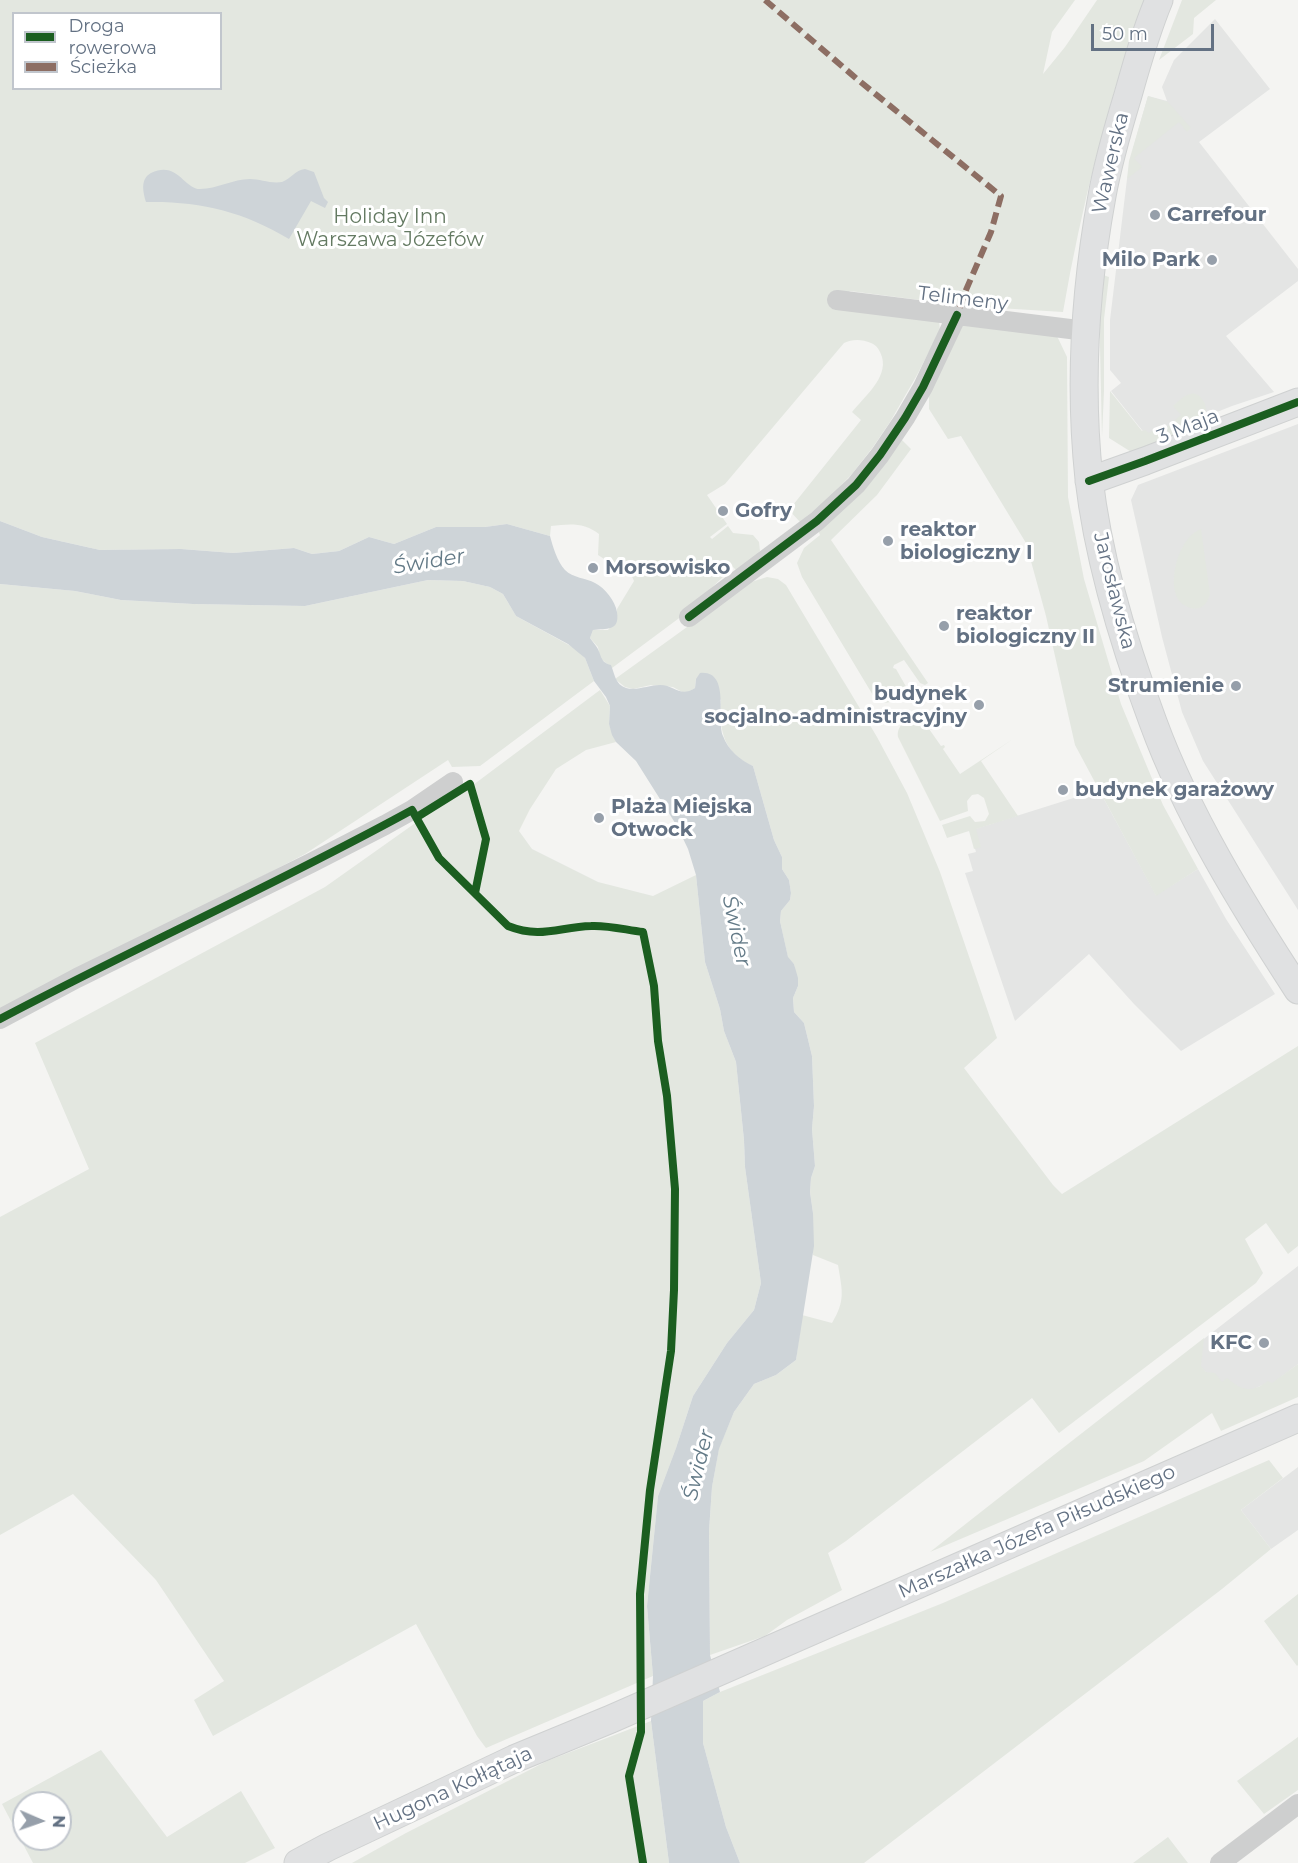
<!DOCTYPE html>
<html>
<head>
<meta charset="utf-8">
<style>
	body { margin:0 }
	#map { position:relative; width:1298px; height:1863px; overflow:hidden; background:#f4f4f2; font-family:Montserrat,sans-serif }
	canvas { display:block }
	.legend { position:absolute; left:12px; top:12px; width:210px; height:78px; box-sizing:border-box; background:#fff; border:2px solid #c1c6cd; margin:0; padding:8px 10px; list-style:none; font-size:18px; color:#637183 }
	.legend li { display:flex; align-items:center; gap:12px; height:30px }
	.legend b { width:30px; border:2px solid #c1c6cd }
	.north { position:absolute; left:12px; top:1791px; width:60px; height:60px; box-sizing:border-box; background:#fff; border:2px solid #c1c6cd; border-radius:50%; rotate:92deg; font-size:16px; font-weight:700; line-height:24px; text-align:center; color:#637183 }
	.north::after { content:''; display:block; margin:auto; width:21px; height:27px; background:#969faa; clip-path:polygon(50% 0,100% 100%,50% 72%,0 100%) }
	.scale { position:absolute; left:1091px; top:24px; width:123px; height:27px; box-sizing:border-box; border:3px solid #637183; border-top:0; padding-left:8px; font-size:18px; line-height:21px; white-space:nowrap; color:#637183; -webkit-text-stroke:4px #fff; paint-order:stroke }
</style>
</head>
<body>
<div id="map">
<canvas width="1298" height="1863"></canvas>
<ul class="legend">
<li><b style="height:8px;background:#1b5e20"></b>Droga rowerowa</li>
<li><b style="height:8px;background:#8d6e63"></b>Ścieżka</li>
</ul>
<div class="north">N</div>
<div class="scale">50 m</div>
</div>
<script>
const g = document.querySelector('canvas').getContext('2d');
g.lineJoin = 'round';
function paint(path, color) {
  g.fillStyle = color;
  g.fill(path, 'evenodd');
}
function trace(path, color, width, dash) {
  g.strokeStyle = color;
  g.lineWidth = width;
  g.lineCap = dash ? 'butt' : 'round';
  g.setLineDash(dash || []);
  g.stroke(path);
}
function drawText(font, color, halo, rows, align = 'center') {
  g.font = font + ' Montserrat,sans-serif';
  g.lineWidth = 6;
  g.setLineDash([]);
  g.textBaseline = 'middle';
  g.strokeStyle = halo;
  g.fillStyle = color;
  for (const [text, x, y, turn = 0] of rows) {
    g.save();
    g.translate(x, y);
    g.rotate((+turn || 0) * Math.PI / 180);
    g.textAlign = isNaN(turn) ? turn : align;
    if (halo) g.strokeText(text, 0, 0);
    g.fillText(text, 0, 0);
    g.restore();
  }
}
paint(new Path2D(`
	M1215,19l55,70 -71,53 99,127v12l-72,55 48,56 -42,14 -83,33 -38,-48 10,-8 -11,-13v-50l17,-141 7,-34 14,-49 19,5 -5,-14 12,-27z
	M1298,424v486l-95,-149 -21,-49 -20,-75 -31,-137 7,-15z
	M1099,790l57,105 42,-26 28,50 49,75 -94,57 -47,-47 -45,-50 -74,67 -50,-148 8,-2 -5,-17 8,-2 -5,-17 4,-6z
	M1298,1266v98l-26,20 -12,2 -26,13 -40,-38 2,-16z
	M1298,1467v63l-27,19 -30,-39z`), '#e4e5e4');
paint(new Path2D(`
	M0,0h1075l-23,32 -9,42 22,-27 32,-47h47c-36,101 -63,207 -81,312l-97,-6 -116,-15 -12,14 101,16 1,9 -23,45 -27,47 -17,25 -21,27 -24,25 -28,23 -11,-12 72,-90 -9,-8c12,-15 36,-34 30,-55 -2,-6 -5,-12 -11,-14 -9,-4 -19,-4 -27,0l-119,141 -18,11 20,29 -17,13 2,2 16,-13 5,7 20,2 6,7 1,9 -5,7 -18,13 -4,-4 -47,46 -74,55 -12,-10 -2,-11 -8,-9 3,-8h15l9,-12v-9l17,-28 -5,-11 -14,-4 -17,-11 1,-21c-15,-12 -30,-10 -48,-8l-1,10 -43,-12 -22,3h-49l-42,17 -25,-7 -30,14 -27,3 -18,-6 -61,5 -52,-4 -81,1 -58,-13 -42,-16zM14,14h206v74h-206z
	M1182,0h34l-22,18 -1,16 -34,26z
	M1148,96l20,6 23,26 -4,4 -8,-10 -45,36 8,9 -15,12 2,-18z
	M1103,275l6,2 -5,42v72l-2,46 -3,-136z
	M962,324l95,12 10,21 1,140 16,82 37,125 42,101 35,64 -42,27 -81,-151 -29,-129 -20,-73 -65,-107 -13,3 -19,-30v-15z
	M1110,391l32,40 3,-1 4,3 7,-5 5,4 20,-17 -8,-9c5,-4 11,-11 17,-12 10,-3 18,11 16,20 -1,5 -4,9 -6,14l-64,27 -27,-17z
	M901,439l10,10 -34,46 -46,45 97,143 -3,2 -5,-2 -16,-23 -10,5 -1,3 3,1 12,21 -18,12 -6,1 -10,-6 -72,-120 -5,-14 7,-15 16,-13 -2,-5z
	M1201,529l9,65c-1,3 -2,6 -4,9 -8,11 -26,4 -30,-8 -7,-20 4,-58 25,-66z
	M767,577l11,2 8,6 91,152 30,56 33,79 57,166 -33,30 89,117 9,9 236,-148v200l-10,8 -22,-31 -21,16 18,34 -7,10 -197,150 -27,-35 -186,143 -18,12 14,37 -55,30 -22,16 -55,19 -1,-124 3,-44 7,-39 15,-36 20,-28 22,-9 20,-15 6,-45 30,8c14,-23 10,-33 6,-58l-25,-10v-42l-3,-21 1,-14 4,-12 -3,-37 2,-23 -2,-50 -8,-33 -10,-11 -1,-14 5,-12 -4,-22 -6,-6 -8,-37 1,-10 9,-11 1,-7 -2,-13 -7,-11v-12l-8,-17 -21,-74c-30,-13 -34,-36 -32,-66l-25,-21 -1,9 -6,4h-7l-9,-5 -22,-2 -18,4 -8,-2 -10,-8 133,-96z
	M428,580l35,1 27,6 13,7 13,22 62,34 7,8 9,23 -114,85 -28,1 -4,-7 -143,94 -305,160v-430l75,7 46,9 72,4 112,2z
	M600,690l10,16 -1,18 7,18 -30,8 -30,19 -26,40 -11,22 13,18 66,33 55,14 43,-21 9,87 15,47 4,22 12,31 8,78 1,27 16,116 -7,27 -27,33 -34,53 -17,52 -18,48 -11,110 6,70 -167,72 -9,-12 -61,-112 -203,112 -19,-36 30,-19 -68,-101 -83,-86 -73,41v-318l89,-48 -54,-126 290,-156 96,-68 44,-28z
	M920,716l21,30 3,-1 1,2 -2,2 17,25 53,-35 -32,22 37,55 -42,13 5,18 -7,2 -5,-18 -22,7 -5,-13 28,-9 5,6 10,-1 4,-7 -5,-16 -6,-4 -6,1 -5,6 1,10 -28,10 -42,-84c-2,-12 11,-21 22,-21z
	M1204,1338l-3,28 5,6 9,1 7,9 5,-4c15,13 25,15 41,3l4,2 26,-19v33l-77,34 -9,-18 -68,48 -214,91c91,-72 183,-143 274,-214z
	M1269,1460l14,18 -42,32 30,39 -49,40 -358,274h-124l-14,-36 -23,-84v-42l17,-9 223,-89z
	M1298,1594v71l-1,1 -33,-45z
	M651,1721l18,142h-317l54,-30 141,-72z
	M1298,1737v53l-34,24 -27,-33z
	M101,1750l66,87 74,-46 34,57 -30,15h-212l-31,-59zM24,1803h36v36h-36z
	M1168,1837l20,26h-55z`), '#e3e7e0');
paint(new Path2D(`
	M305,169l9,3 10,26 4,4 -3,6 -14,-7 -22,38c-47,-28 -89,-38 -143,-37 -3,-10 -6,-23 5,-29 26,-13 33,16 49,16 17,0 33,-10 50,-10 10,0 21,5 32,3 9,-3 13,-12 23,-13z
	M0,521l42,16 58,13 81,-1 52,4 61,-5 18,6 27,-3 30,-14 25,7 42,-17h49l22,-3 43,12c3,11 7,25 15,34 8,8 21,8 30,13 10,5 20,18 22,29 3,20 -11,16 -24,18l-3,8c2,3 4,5 6,8 6,8 3,16 15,19 4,10 4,19 15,23 11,3 23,-3 34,-3 15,0 20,13 35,3l1,-9 4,-6c31,-3 16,46 23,63 5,14 17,24 30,30l21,74 8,17v12l7,11 2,13 -1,7 -9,11 -1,10 8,36 6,7 4,14v8l-5,12 1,14 10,11 8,33 2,50 -2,23 3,37 -4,12 -1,14 3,21 1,33 -18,114 -20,15 -22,9 -20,28 -15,37 -7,38 -3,44 1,124 10,37 -17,9v42l23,84 14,36h-71l-18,-142 2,-45 -6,-70 11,-110 18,-48 17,-52 34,-53 27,-33 7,-27 -16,-116 -1,-27 -8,-78 -12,-31 -4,-22 -15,-47 -9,-87 -8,-26 -11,-23 -41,-65 -20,-19 -4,-7 -3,-11 1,-18 -4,-9 -12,-16 -9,-23 -17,-14 -52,-28 -13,-22 -13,-7 -27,-6 -35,-1 -123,26 -112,-2 -72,-4 -46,-9 -75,-7z`), '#ced4d8');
const secondary = new Path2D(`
	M1159,0c-13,31 -22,63 -31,95 -10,33 -20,67 -26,101 -17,93 -23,189 -13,283 9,79 36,168 64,243 34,93 91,185 145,268
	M1089,481l56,-20 153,-59
	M298,1863l30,-16 186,-88 97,-40 687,-301`);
trace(secondary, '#cfd1d1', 29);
trace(new Path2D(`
	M837,300l249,31
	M689,617l128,-96 39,-36 24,-30 25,-37 18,-31 34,-72
	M0,1019l77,-41 234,-115 74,-38 27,-15 41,-28
	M1220,1863l78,-59`), '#cecfcf', 20);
trace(secondary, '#e0e1e2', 27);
trace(new Path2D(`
	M765,0l92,79 144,117 -10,36 -25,58 -9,25`), '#8d6e63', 6, [12, 6]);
trace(new Path2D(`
	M1089,481l56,-20 153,-59
	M689,617l128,-96 39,-36 24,-30 25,-37 18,-31 34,-72
	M417,817l53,-33 16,55 -11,54
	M0,1019c136,-72 277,-135 412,-209l27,48 69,68c33,13 51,1 83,0 17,-1 35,4 52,6l11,54 4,55 9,55 8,93 -1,101 -3,61 -21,139 -10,104 1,138 -12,44 14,87`), '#1b5e20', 8);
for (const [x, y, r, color] of [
	[1155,215,6,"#969faa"],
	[1212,260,6,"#969faa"],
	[723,511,6,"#969faa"],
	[888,541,6,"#969faa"],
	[593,568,6,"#969faa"],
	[944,626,6,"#969faa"],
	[1236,686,6,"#969faa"],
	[979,705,6,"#969faa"],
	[1063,790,6,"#969faa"],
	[599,818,6,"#969faa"],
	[1264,1343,6,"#969faa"]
]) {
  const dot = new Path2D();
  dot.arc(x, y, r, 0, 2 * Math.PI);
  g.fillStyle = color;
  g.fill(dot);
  trace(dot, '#fff', 2);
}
drawText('20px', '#637183', '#fff', [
	["Wawerska",1111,163,-77],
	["Telimeny",963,299,7],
	["3 Maja",1188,427,-21],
	["Jarosławska",1114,591,76],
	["Marszałka Józefa Piłsudskiego",1037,1532,-24],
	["Hugona Kołłątaja",453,1789,-25]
]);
drawText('bold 20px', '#637183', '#fff', [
	["Carrefour",1167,215],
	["Milo Park",1200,260,"right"],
	["Gofry",735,511],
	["reaktor",900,530],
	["biologiczny I",900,553],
	["Morsowisko",605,568],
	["reaktor",956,614],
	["biologiczny II",956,637],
	["Strumienie",1224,686,"right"],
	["budynek",967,694,"right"],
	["socjalno-administracyjny",967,717,"right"],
	["budynek garażowy",1075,790],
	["Plaża Miejska",611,807],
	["Otwock",611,830],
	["KFC",1252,1343,"right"]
], 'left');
drawText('20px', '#647a62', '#fff', [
	["Holiday Inn",390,217],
	["Warszawa Józefów",390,240]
]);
drawText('italic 21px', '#637a87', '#fff', [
	["Świder",429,562,-9],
	["Świder",736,931,78],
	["Świder",699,1465,-76]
]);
</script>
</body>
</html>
